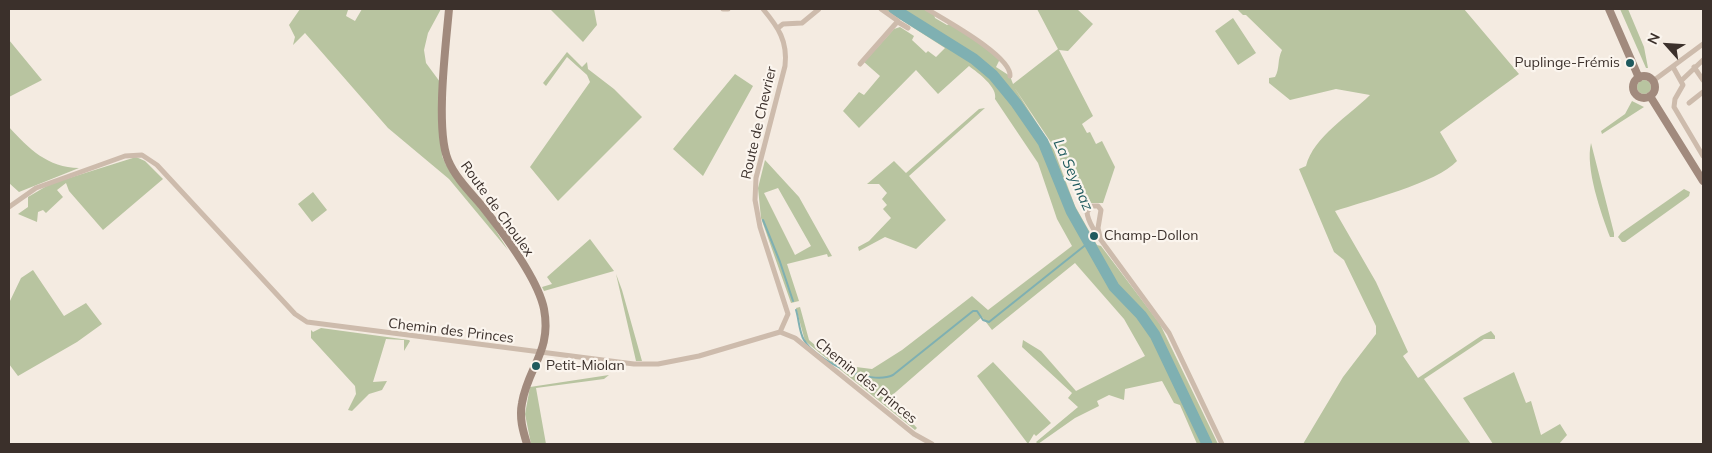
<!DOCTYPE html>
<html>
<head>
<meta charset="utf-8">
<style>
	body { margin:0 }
	#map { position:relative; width:1712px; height:453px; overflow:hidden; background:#f4ebe1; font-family:Mulish,sans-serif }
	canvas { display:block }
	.frame { position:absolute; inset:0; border:10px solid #3b302b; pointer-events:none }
	.north { position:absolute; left:1642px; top:20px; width:50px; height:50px; -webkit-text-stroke:4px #fbf5ee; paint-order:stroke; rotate:296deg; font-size:14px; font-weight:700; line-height:20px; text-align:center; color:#3b302b }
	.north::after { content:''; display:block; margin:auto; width:18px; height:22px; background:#3b302b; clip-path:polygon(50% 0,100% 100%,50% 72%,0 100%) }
</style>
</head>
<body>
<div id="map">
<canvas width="1712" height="453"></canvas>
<div class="frame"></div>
<div class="north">N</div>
</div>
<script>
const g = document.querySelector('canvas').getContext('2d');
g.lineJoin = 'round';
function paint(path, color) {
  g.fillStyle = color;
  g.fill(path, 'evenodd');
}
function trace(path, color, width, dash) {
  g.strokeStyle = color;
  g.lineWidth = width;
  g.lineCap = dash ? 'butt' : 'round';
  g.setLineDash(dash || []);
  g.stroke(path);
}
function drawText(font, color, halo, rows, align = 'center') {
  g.font = font + ' Mulish,sans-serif';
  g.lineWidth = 4.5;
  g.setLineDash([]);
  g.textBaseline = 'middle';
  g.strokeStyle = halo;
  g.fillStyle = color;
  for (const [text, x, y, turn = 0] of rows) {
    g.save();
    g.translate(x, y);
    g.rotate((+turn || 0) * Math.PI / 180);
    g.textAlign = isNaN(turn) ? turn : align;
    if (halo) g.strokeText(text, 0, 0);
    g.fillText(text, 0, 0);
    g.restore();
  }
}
paint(new Path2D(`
	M300,9h46l2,1 -2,6 9,5 7,-12h79l-13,24 -4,17 2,13 14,19 2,74 4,9 45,58 17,27 -59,-71 -61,-51 -83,-95 -12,12 2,-8 -6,-12z
	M550,9h44l3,16 -14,17z
	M884,9h43l7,4 1,5 12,7 4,-2 49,36 -4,8 14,9 3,8 45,-35 -21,-40h40l16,15 -25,27 -9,-1 34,66 -11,8 5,9 3,-1 6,12 6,-3 13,26 -12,36h-12l-8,9 -27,-62 -42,-63 40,63 21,56 22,39 4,1 59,78 58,120h-21l-17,-39 -6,-2 -12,-22 -37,8 -1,11 -15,-5 -12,6 2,5 -24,12 -37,26 -2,-2 42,-35 -10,-9 4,-5 -50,-46 1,-7 18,11 35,40 69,-35 -21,-37 -49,-56 -83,67 -10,-13 -93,81 28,30 -2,2 -110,-89 -9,-33 4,-1 9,33 26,22 13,4 24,3 30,-19 70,-54 16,14 84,-64 -15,-27 -19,-56 -43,-64c3,-12 -17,-26 -26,-33l-31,28 -22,-24 -57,58 -16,-17 16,-19 5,3 16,-19 -16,-14 30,-33 6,-2 14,9 -2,4 14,13 2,-2 8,6 9,-9z
	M1237,9h227l55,65 -79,58 17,29c-20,22 -92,40 -122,50l41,71 32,70 -5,4 15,22 63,-42 10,-5 4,5v3h-11l-60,40 47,65h-168l40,-67 33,-43v-8l-32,-66 -10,-8 -35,-83 7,-3c8,-30 43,-50 64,-71l-34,-6 -46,11 -21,-17v-5l6,-1c5,-9 2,-17 7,-27l-36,-35h-3z
	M1620,9h8l16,38 4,21h-2z
	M1233,18l23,35 -18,12 -23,-34z
	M9,40l33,40 -33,17z
	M567,52l15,15 5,-5 1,7 26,20 28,28 -84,84 -28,-34 60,-85 -3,-7 -20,-18 -21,29 -3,-3z
	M735,74l18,12 -50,90 -30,-27z
	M1637 87a7 7 0 1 1 14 0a7 7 0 1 1-14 0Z
	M1632,101l12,6 -42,27 -1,-3 24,-17z
	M985,108l-76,68 37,44 -30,29 -31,-12 -26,14 -1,-4 11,-6 22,-23 -8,-9 4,-4 -5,-6 5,-6 -8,-9h-12l27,-23 12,12 73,-64z
	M9,127c19,21 39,41 70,41l-60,24 -10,-9z
	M1591,143l23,90v4h-4c-9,-24 -25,-69 -19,-94z
	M136,157l9,4 18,18 -60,51 -34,-39 -3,-8 -9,7 6,7 -17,16 -3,-3 -5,2 -1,10 -19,-8 10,-7v-10l22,-13z
	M765,160l34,37 33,59 -4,1 -1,-3 -40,10 12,37 -8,2 -30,-85 -3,-30zM778,188l33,58 -16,9 -31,-62z
	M1684,189l6,3 -1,4 -64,46h-3l-4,-5 3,-4z
	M313,192l14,18 -15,12 -14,-18z
	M590,239l24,32 -70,20 -2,-4 10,-3 -5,-7z
	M33,270l31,46 22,-13 16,21 -25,18 -59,34 -9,-12v-61l12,-25z
	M616,274l6,16 20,71h-6z
	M321,328l88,12 1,1 -6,10v-11l-18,-1 -13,43 14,-1 -5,9 -13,4 -17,17 -4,-1 8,-16 -1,-8 -44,-48v-8l2,2z
	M993,362l58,61 -15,13 -2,-2 -6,10 -51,-68z
	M1514,372l12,31 5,-2 10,34 19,-11 7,11 -8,9h-66l-30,-46z
	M609,375l-5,4 -68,9 10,56h-15l-6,-30 5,-27z`), '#b8c4a0');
trace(new Path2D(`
	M763,220l17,42 13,39
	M796,310c3,9 3,22 8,30 12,21 66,46 89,35l80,-64h4l6,9 6,2 99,-79`), '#7fb0b2', 2);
trace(new Path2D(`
	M894,9l80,50 19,16 23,28 27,39 28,69 43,76 27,28 14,20 52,109`), '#7fb0b2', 11);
trace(new Path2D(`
	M723,9h5
	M763,9c15,18 25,32 22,57l-29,112 -1,22 5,27 28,87 -8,18
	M927,9c16,10 85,47 83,67
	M898,22l10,6
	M778,28l5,-4 19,-1 17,-14
	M860,64l38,-43 -17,-12
	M1673,67l10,18 -8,14 -1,8 29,49
	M1694,67l9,13
	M1682,80l21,-20
	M1653,81l50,-37
	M1689,103l14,-11
	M9,207l27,-19 89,-32 17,-1 15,10 138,149 12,8 327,42h24l41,-8 81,-24 15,6 119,96 18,10
	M1100,237l-2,-9 3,-18 -3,-4h-6l-5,6c1,12 12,25 19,35l63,86 53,111`), '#cdbbac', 5);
trace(new Path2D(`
	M449,9c-3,35 -14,120 -1,151 7,17 22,32 34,46 19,24 56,73 62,103 8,42 -16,58 -22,94 -3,15 1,28 5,41
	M1609,9l30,69
	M1633 87a11 11 0 1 1 22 0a11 11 0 1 1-22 0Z
	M1650,96l53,85`), '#a18a7d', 8);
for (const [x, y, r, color] of [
	[1630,63,5,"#1f5a5e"],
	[1094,236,5,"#1f5a5e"],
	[536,366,5,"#1f5a5e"]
]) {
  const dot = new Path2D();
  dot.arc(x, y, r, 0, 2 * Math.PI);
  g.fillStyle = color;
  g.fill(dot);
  trace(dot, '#fbf5ee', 2);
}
drawText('14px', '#3b302b', '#fbf5ee', [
	["Puplinge-Frémis",1620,63,"right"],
	["Champ-Dollon",1104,236],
	["Petit-Miolan",546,366]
], 'left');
drawText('14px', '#3b302b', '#fbf5ee', [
	["Route de Chevrier",759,123,-77],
	["Route de Choulex",497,209,54],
	["Chemin des Princes",451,331,7],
	["Chemin des Princes",866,381,39]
]);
drawText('italic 15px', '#1f5a5e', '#fbf5ee', [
	["La Seymaz",1073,175,66]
]);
</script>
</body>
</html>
